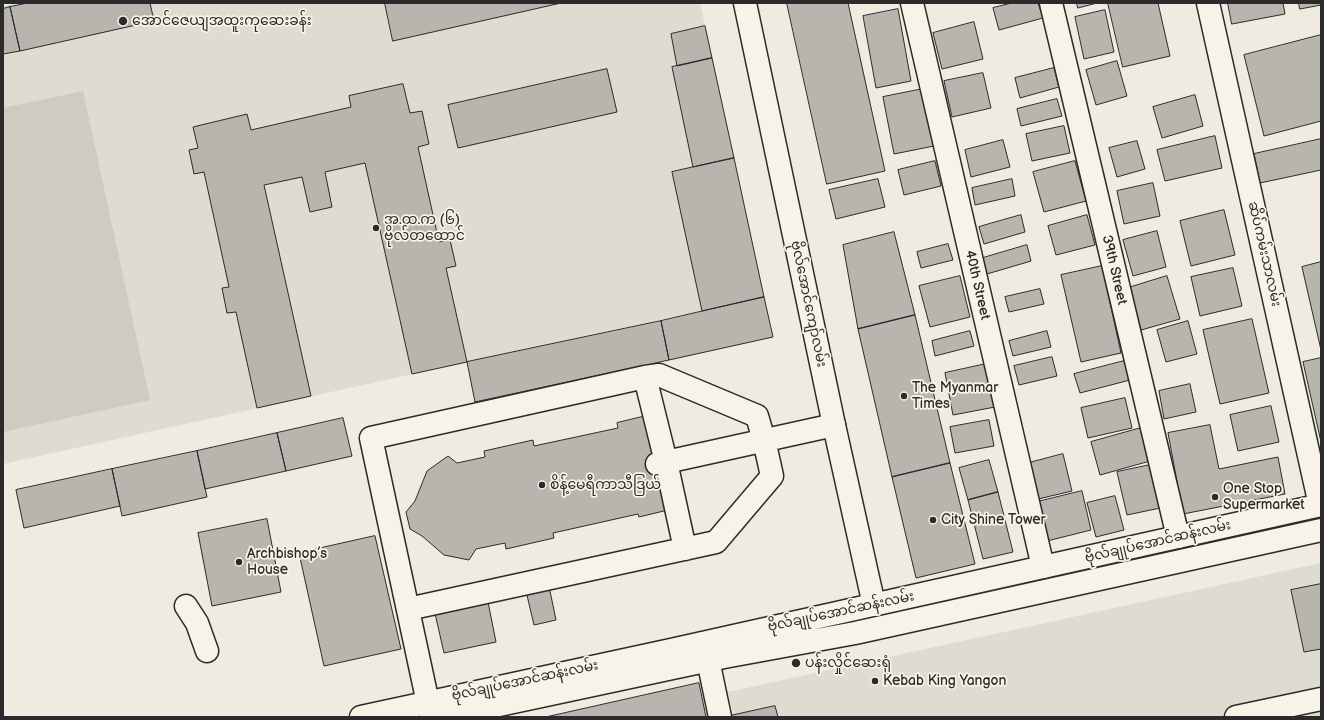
<!DOCTYPE html>
<html>
<head>
<meta charset="utf-8">
<style>
	body { margin:0 }
	#map { position:relative; width:1324px; height:720px; overflow:hidden; background:#efebe0; font-family:"Balsamiq Sans",sans-serif }
	canvas { display:block }
	.frame { position:absolute; inset:0; border:4px solid #2b2b2b; pointer-events:none }
</style>
</head>
<body>
<div id="map">
<canvas width="1324" height="720"></canvas>
<div class="frame"></div>
</div>
<script>
const g = document.querySelector('canvas').getContext('2d');
g.lineJoin = 'round';
function paint(path, color) {
  g.fillStyle = color;
  g.fill(path, 'evenodd');
}
function trace(path, color, width, dash) {
  g.strokeStyle = color;
  g.lineWidth = width;
  g.lineCap = dash ? 'butt' : 'round';
  g.setLineDash(dash || []);
  g.stroke(path);
}
function drawText(font, color, halo, rows, align = 'center') {
  g.font = font + ' "Balsamiq Sans","Noto Sans Myanmar",sans-serif';
  g.lineWidth = 3.5;
  g.setLineDash([]);
  g.textBaseline = 'middle';
  g.strokeStyle = halo;
  g.fillStyle = color;
  for (const [text, x, y, turn = 0] of rows) {
    g.save();
    g.translate(x, y);
    g.rotate((+turn || 0) * Math.PI / 180);
    g.textAlign = isNaN(turn) ? turn : align;
    if (halo) g.strokeText(text, 0, 0);
    g.fillText(text, 0, 0);
    g.restore();
  }
}
paint(new Path2D(`
	M18,3h682l64,294 -761,167v-458z
	M1321,563v154h-587l-6,-25z`), '#dedbd1');
paint(new Path2D(`
	M83,91l67,309 -147,32v-324z`), '#cfcbc2');
const building = new Path2D(`
	M28,3h122l4,18 -134,30 -10,-44z
	M385,3h176l-168,38z
	M787,3h61l37,168 -58,13z
	M1012,3h26l5,15 -44,12 -6,-22z
	M1077,3h20l-19,5z
	M1108,3h50l12,53 -47,11z
	M1228,3h55l2,11 -53,10z
	M1299,3h22v2l-21,4z
	M10,7l10,44 -17,3v-45z
	M898,9l13,72 -35,7 -13,-72z
	M1105,10l9,42 -30,7 -9,-42z
	M974,22l9,37 -41,10 -9,-36z
	M705,26l7,32 -35,8 -6,-32z
	M1321,35v86l-57,15 -20,-81z
	M712,58l22,100 -41,9 -21,-100z
	M1117,61l10,35 -31,9 -10,-35z
	M1054,68l5,19 -39,11 -5,-20z
	M607,69l10,43 -159,36 -10,-43z
	M983,73l8,35 -39,9 -8,-36z
	M403,84l7,29 12,-2 7,33 -11,3 21,95 11,-2 6,26 -10,2 21,94 -55,12 -47,-211 -40,9 7,35 -22,5 -8,-35 -38,8 47,211 -54,12 -21,-96 -9,1 -5,-25 7,-1 -25,-115 -10,2 -5,-24 9,-2 -5,-21 54,-13 4,16 100,-23 -2,-11z
	M923,89l11,57 -40,8 -11,-57z
	M1195,95l8,31 -41,12 -9,-31z
	M1057,99l5,17 -41,10 -4,-17z
	M1064,126l6,27 -38,8 -6,-27z
	M1215,136l7,32 -57,13 -8,-31z
	M1321,139v31l-61,13 -6,-29z
	M1003,140l7,27 -39,10 -6,-27z
	M1137,141l8,28 -28,8 -8,-29z
	M734,158l30,139 -62,14 -30,-139z
	M935,161l6,25 -37,9 -6,-25z
	M1075,161l11,40 -42,11 -11,-40z
	M878,179l7,28 -49,12 -7,-29z
	M1012,179l3,17 -40,9 -3,-17z
	M1153,183l7,33 -36,8 -7,-33z
	M1224,210l11,45 -44,11 -11,-45z
	M1021,215l4,17 -41,12 -5,-17z
	M1087,215l8,30 -39,10 -8,-29z
	M1157,231l9,36 -33,9 -10,-36z
	M894,232l21,83 -57,14 -15,-84z
	M948,244l5,16 -32,8 -4,-16z
	M1027,245l4,16 -44,13 -4,-16z
	M1321,262v88l-19,-83z
	M1102,266l19,87 -40,9 -20,-87z
	M1233,268l9,38 -42,10 -9,-39z
	M960,276l10,41 -40,10 -11,-41z
	M1167,276l13,43 -39,11 -13,-42z
	M1040,289l4,15 -35,8 -4,-15z
	M764,297l9,40 -104,23 -8,-39z
	M915,315l35,148 -58,14 -34,-148z
	M1252,319l17,74 -49,11 -17,-74z
	M661,321l8,39 -194,42 -8,-40z
	M1188,321l9,33 -31,8 -9,-32z
	M970,331l4,15 -39,10 -3,-15z
	M1047,331l4,16 -38,9 -4,-15z
	M1052,357l5,19 -38,9 -5,-19z
	M1321,358v84l-18,-80z
	M1124,361l6,19 -50,13 -6,-19z
	M986,364l9,43 -42,8 -8,-42z
	M1190,384l6,28 -32,7 -5,-28z
	M1125,398l7,30 -44,10 -7,-30z
	M1271,406l8,36 -41,9 -8,-36z
	M646,416l22,94 -29,7 -1,-3 -85,19 1,5 -48,11 -1,-6 -29,6 -7,11 -25,-5 -22,-19 -12,-7 -4,-17 9,-11 12,-30 21,-15 9,7 28,-6 -1,-6 49,-11 1,6 84,-18 -1,-5z
	M343,418l9,38 -66,15 -9,-38z
	M989,420l5,26 -39,7 -5,-26z
	M1210,425l9,44 59,-12 7,37 -102,20 -15,-81z
	M1141,428l9,33 -50,14 -9,-33z
	M277,433l9,38 -81,18 -8,-38z
	M197,451l10,46 -85,19 -10,-47z
	M1063,454l9,37 -38,9 -9,-36z
	M989,460l9,32 -30,8 -9,-32z
	M950,463l25,101 -59,14 -24,-101z
	M1155,464l10,43 -38,8 -10,-43z
	M112,469l8,37 -96,22 -8,-38z
	M1082,491l9,39 -48,12 -10,-39z
	M998,492l15,60 -30,7 -15,-59z
	M1115,496l9,34 -28,7 -9,-34z
	M267,519l14,73 -69,14 -14,-73z
	M375,536l26,113 -77,17 -25,-113z
	M1321,584v65l-17,3 -13,-62z
	M549,586l7,34 -22,5 -8,-34z
	M487,597l9,45 -52,11 -10,-44z
	M699,683l7,34h-160z
	M775,706l3,11h-54z`);
paint(building, '#b8b5ae');
trace(building, '#2b2b2b', 1);
const minor = new Path2D(`
	M912,3l131,564
	M1051,3l127,534
	M1208,3l112,502
	M645,377l21,85 19,87
	M657,464l177,-39
	M186,606l11,17 10,28
	M408,609l308,-67 56,-66 -8,-36 -7,-24 -98,-41 -14,2 -274,61 60,279
	M708,660l12,57
	M1236,717l85,-18`);
const major = new Path2D(`
	M745,3l89,422 40,180
	M361,717l310,-67 650,-145
	M443,717l281,-60 131,-24 466,-103`);
trace(minor, '#2b2b2b', 25);
trace(major, '#2b2b2b', 25);
trace(minor, '#f7f3e8', 22);
trace(major, '#f7f3e8', 22);
for (const [x, y, r, color] of [
	[123,21,5,"#2b2b2b"],
	[376,228,4,"#2b2b2b"],
	[904,396,4,"#2b2b2b"],
	[542,485,4,"#2b2b2b"],
	[1215,497,4,"#2b2b2b"],
	[933,520,4,"#2b2b2b"],
	[239,562,4,"#2b2b2b"],
	[796,663,5,"#2b2b2b"],
	[875,681,4,"#2b2b2b"]
]) {
  const dot = new Path2D();
  dot.arc(x, y, r, 0, 2 * Math.PI);
  g.fillStyle = color;
  g.fill(dot);
  trace(dot, '#f7f3e8', 1.5);
}
drawText('14px', '#2b2b2b', '#f7f3e8', [
	["အောင်ဇေယျအထူးကုဆေးခန်း",132,21],
	["အ.ထ.က (၆)",384,220],
	["ဗိုလ်တထောင်",384,236],
	["The Myanmar",912,388],
	["Times",912,404],
	["စိန့်မေရီကာသီဒြယ်",550,485],
	["One Stop",1223,489],
	["Supermarket",1223,505],
	["City Shine Tower",941,520],
	["Archbishop’s",247,554],
	["House",247,570],
	["ပန်းလှိုင်ဆေးရုံ",805,663],
	["Kebab King Yangon",883,681]
], 'left');
drawText('14px', '#2b2b2b', '#f7f3e8', [
	["ဆိပ်ကမ်းသာလမ်း",1264,254,77],
	["39th Street",1114,270,77],
	["40th Street",977,285,77],
	["ဗိုလ်အောင်ကျော်လမ်း",808,304,78],
	["ဗိုလ်ချုပ်အောင်ဆန်းလမ်း",1158,542,-13],
	["ဗိုလ်ချုပ်အောင်ဆန်းလမ်း",841,612,-12],
	["ဗိုလ်ချုပ်အောင်ဆန်းလမ်း",525,681,-12]
]);
</script>
</body>
</html>
